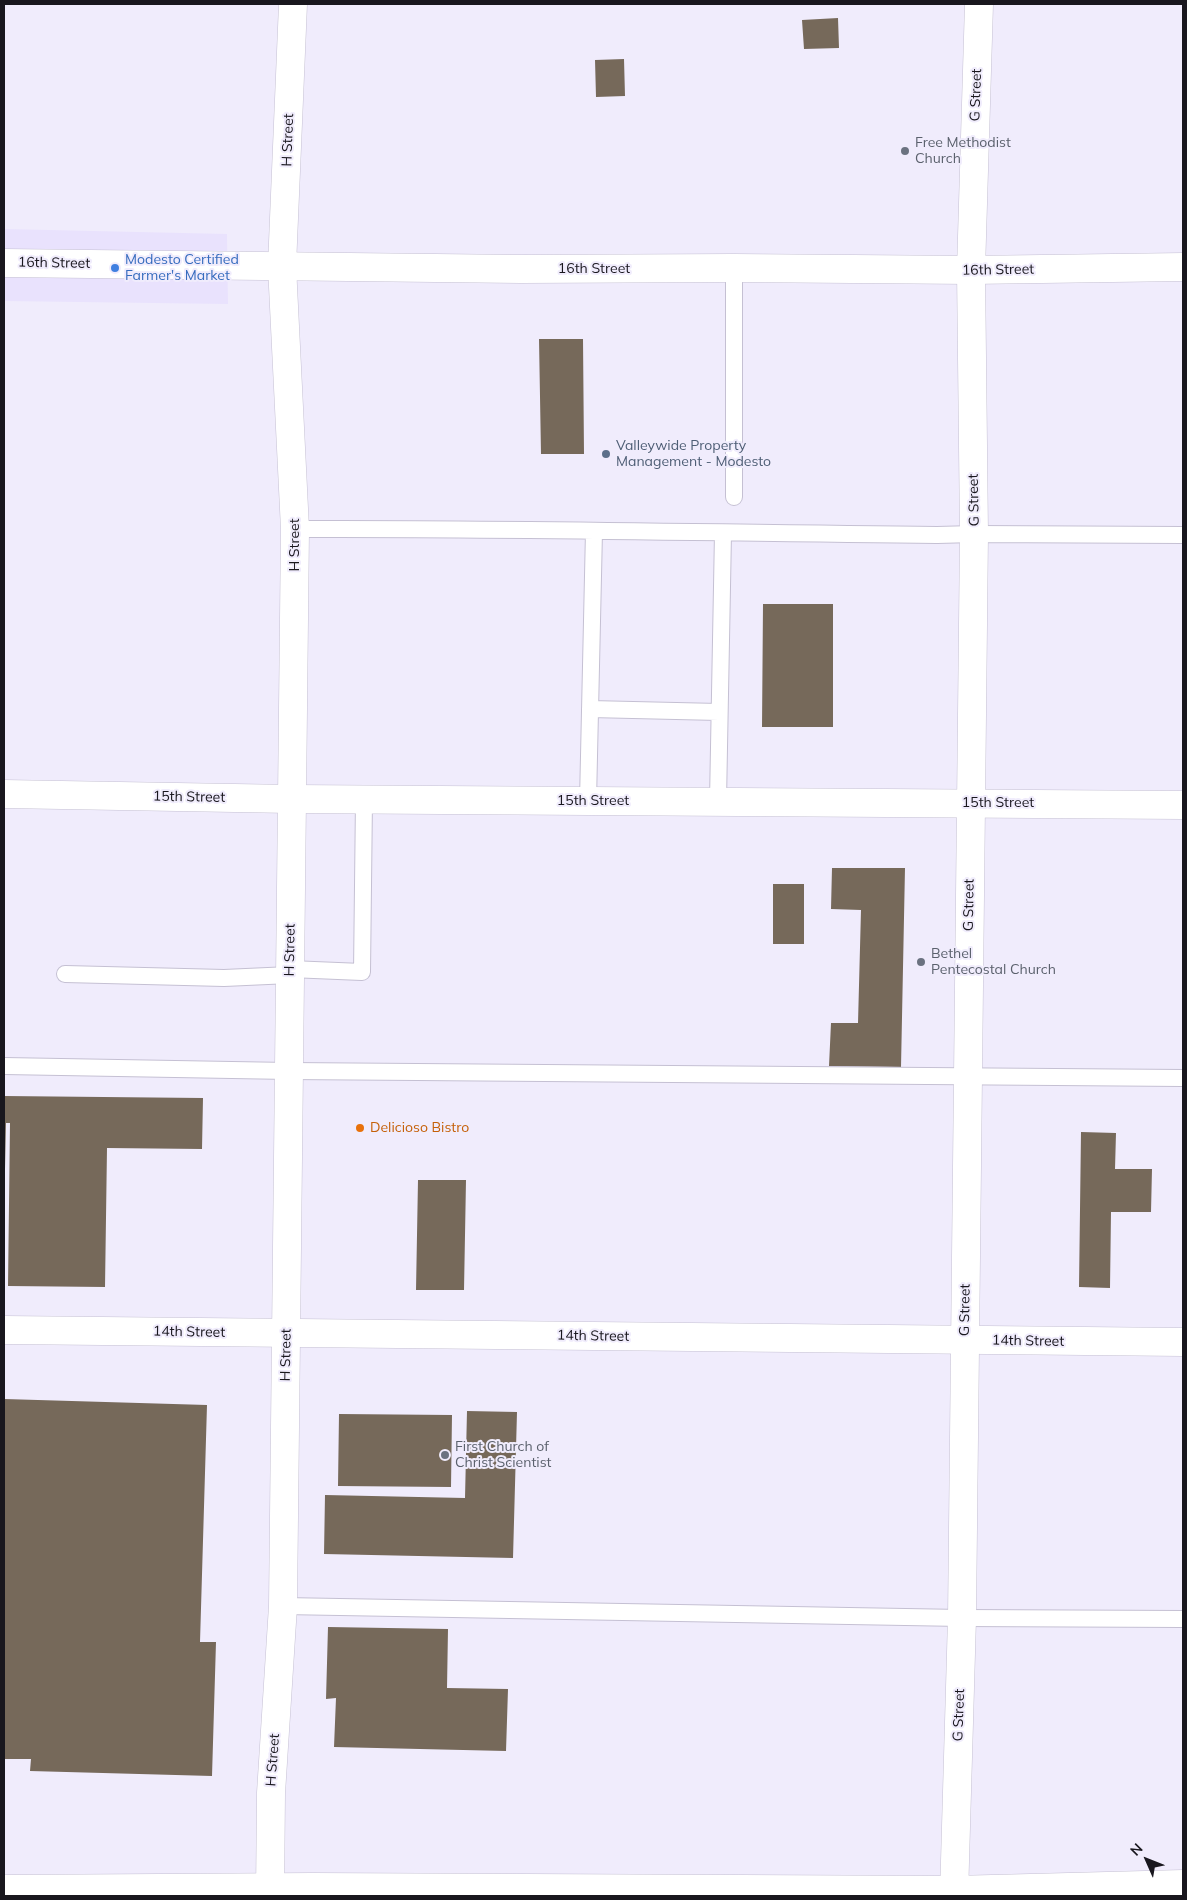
<!DOCTYPE html>
<html>
<head>
<meta charset="utf-8">
<style>
	body { margin:0 }
	#map { position:relative; width:1187px; height:1900px; overflow:hidden; background:#f0ecfc; font-family:Mulish,sans-serif }
	canvas { display:block }
	.frame { position:absolute; inset:0; border:5px solid #19171e; pointer-events:none }
	.north { position:absolute; left:1122px; top:1835px; width:50px; height:50px; -webkit-text-stroke:4px #f0ecfc; paint-order:stroke; rotate:314deg; font-size:14px; font-weight:700; line-height:20px; text-align:center; color:#19171e }
	.north::after { content:''; display:block; margin:auto; width:18px; height:22px; background:#19171e; clip-path:polygon(50% 0,100% 100%,50% 72%,0 100%) }
</style>
</head>
<body>
<div id="map">
<canvas width="1187" height="1900"></canvas>
<div class="frame"></div>
<div class="north">N</div>
</div>
<script>
const g = document.querySelector('canvas').getContext('2d');
g.lineJoin = 'round';
function paint(path, color) {
  g.fillStyle = color;
  g.fill(path, 'evenodd');
}
function trace(path, color, width, dash) {
  g.strokeStyle = color;
  g.lineWidth = width;
  g.lineCap = dash ? 'butt' : 'round';
  g.setLineDash(dash || []);
  g.stroke(path);
}
function drawText(font, color, halo, rows, align = 'center') {
  g.font = font + ' Mulish,sans-serif';
  g.lineWidth = 4;
  g.setLineDash([]);
  g.textBaseline = 'middle';
  g.strokeStyle = halo;
  g.fillStyle = color;
  for (const [text, x, y, turn = 0] of rows) {
    g.save();
    g.translate(x, y);
    g.rotate((+turn || 0) * Math.PI / 180);
    g.textAlign = isNaN(turn) ? turn : align;
    if (halo) g.strokeText(text, 0, 0);
    g.fillText(text, 0, 0);
    g.restore();
  }
}
paint(new Path2D(`
	M4,229l223,5 1,70 -224,-3z`), '#e9e2fd');
paint(new Path2D(`
	M838,18l1,30 -35,1 -2,-29z
	M624,59l1,37 -29,1 -1,-37z
	M539,339h44l1,115h-43z
	M763,604h70v123h-71z
	M832,868h73l-4,199 -72,-1 2,-43h27l3,-113 -30,-1z
	M773,884h31v60h-31z
	M4,1096l199,2 -1,51 -95,-1 -2,139 -97,-1 2,-163h-4l-1,46h-1z
	M1081,1132l35,1 -1,36h37l-1,43h-40l-1,76 -31,-1z
	M418,1180h48l-2,110h-48z
	M4,1399l203,6 -7,237h16l-4,134 -182,-5 1,-12h-27z
	M467,1411l50,1 -4,146 -189,-4 1,-59 140,3z
	M339,1414l113,1 -1,72 -113,-1z
	M328,1627l120,2 -1,59 61,1 -2,62 -172,-4 2,-49 -10,1z`), '#76695a');
const lane = new Path2D(`
	M734,268v229
	M295,529c214,-1 428,4 642,6l37,-1 209,1
	M590,709l129,3
	M588,801l6,-270
	M718,801l5,-268
	M290,969l72,3 2,-173
	M65,974l159,4 66,-3
	M4,1066l285,5 894,7
	M283,1606l679,12 221,1`);
const street = new Path2D(`
	M4,263l517,6 213,-1 237,2 212,-3
	M4,794l288,5 891,6
	M4,1330l1179,12
	M4,1889l309,-2 641,3 229,-6`);
const secondary = new Path2D(`
	M270,1896l1,-103 12,-187 12,-1077 -13,-263 11,-262
	M954,1896l8,-278 12,-1084 -3,-264 8,-266`);
trace(lane, '#c5c0d3', 18);
trace(street, '#c5c0d3', 29);
trace(secondary, '#c5c0d3', 29);
trace(lane, '#fff', 16);
trace(street, '#fff', 28);
trace(secondary, '#fff', 28);
for (const [x, y, r, color] of [
	[905,151,5,"#6b7280"],
	[115,268,5,"#3f7fe0"],
	[606,454,5,"#5c6f8a"],
	[921,962,5,"#6b7280"],
	[360,1128,5,"#e8710a"],
	[445,1455,5,"#6b7280"]
]) {
  const dot = new Path2D();
  dot.arc(x, y, r, 0, 2 * Math.PI);
  g.fillStyle = color;
  g.fill(dot);
  trace(dot, '#f0ecfc', 2);
}
drawText('14px', '#19171e', '#f0ecfc', [
	["G Street",976,95,-88],
	["H Street",288,140,-88],
	["16th Street",54,263,1],
	["16th Street",594,269],
	["16th Street",998,270,-1],
	["G Street",974,500,-91],
	["H Street",295,545,-90],
	["15th Street",189,797,1],
	["15th Street",593,801],
	["15th Street",998,803],
	["G Street",969,905,-89],
	["H Street",290,950,-89],
	["G Street",965,1310,-89],
	["14th Street",189,1332,1],
	["14th Street",593,1336,1],
	["14th Street",1028,1341,1],
	["H Street",286,1355,-89],
	["G Street",959,1715,-88],
	["H Street",273,1760,-86]
]);
drawText('14px', '#5b616d', '#f0ecfc', [
	["Free Methodist",915,143],
	["Church",915,159],
	["Bethel",931,954],
	["Pentecostal Church",931,970],
	["First Church of",455,1447],
	["Christ Scientist",455,1463]
], 'left');
drawText('14px', '#366cbe', '#f0ecfc', [
	["Modesto Certified",125,260],
	["Farmer's Market",125,276]
], 'left');
drawText('14px', '#4e5e75', '#f0ecfc', [
	["Valleywide Property",616,446],
	["Management - Modesto",616,462]
], 'left');
drawText('14px', '#c56008', '#f0ecfc', [
	["Delicioso Bistro",370,1128]
], 'left');
</script>
</body>
</html>
